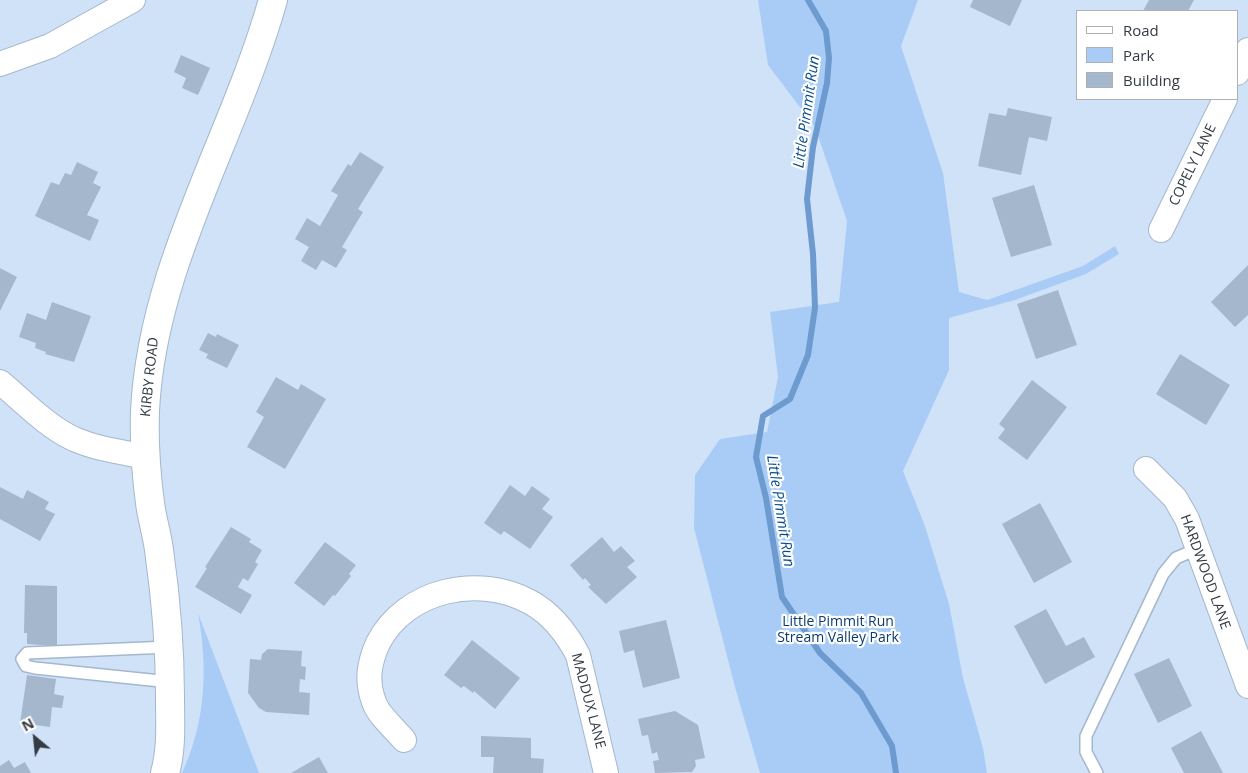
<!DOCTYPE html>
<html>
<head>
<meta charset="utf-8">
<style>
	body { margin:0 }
	#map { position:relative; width:1248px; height:773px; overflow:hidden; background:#d0e2f8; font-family:"Open Sans",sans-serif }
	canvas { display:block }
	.legend { position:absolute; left:1076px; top:10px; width:162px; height:90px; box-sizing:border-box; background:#fff; border:1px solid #aeb1b4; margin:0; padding:6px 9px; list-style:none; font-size:15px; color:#343b44 }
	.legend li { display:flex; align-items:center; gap:10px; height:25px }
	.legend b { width:25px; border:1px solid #aeb1b4 }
	.north { position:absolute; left:10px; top:713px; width:50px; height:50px; -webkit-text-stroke:4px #fff; paint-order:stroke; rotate:332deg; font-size:14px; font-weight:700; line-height:20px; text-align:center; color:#343b44 }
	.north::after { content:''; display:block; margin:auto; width:18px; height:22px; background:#343b44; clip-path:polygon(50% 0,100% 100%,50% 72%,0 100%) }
</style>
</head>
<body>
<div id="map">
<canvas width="1248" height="773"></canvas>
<ul class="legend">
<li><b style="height:6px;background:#fff"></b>Road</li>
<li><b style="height:14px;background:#a9ccf6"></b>Park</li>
<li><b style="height:14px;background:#a5b7cc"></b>Building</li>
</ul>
<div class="north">N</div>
</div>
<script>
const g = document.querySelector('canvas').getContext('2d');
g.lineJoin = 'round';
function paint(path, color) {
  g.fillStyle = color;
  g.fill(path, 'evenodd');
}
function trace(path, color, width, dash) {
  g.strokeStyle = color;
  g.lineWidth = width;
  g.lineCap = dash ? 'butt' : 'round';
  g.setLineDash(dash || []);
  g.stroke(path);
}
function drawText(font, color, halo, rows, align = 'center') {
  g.font = font + ' "Open Sans",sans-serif';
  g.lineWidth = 4.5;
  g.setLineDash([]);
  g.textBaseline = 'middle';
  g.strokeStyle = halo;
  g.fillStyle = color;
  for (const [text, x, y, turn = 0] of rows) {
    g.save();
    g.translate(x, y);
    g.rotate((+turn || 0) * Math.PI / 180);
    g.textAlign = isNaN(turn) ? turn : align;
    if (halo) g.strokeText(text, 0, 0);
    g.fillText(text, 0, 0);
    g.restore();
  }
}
paint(new Path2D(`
	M758,0h160l-17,46 42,127 16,119 28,8 96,-34 32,-20 4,8 -33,20 -71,26 -66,18v52l-46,101 22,55 24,78 14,74 20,70 4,25h-227l-25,-86 -41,-159 1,-53 25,-36 47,-7 11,-55 -8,-65 69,-10 8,-81 -32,-94 -47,-62z
	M198,613l61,160h-77c24,-52 26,-105 16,-160z`), '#a9ccf6');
trace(new Path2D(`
	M808,0l18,31 3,27 -2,25 -14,64 -6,52 6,55 2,54 -7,47 -18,44 -27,17 -7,41 10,41 16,99 38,56 41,40 31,53 4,27`), '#6d9acf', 6);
paint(new Path2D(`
	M973,0h49l-12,26 -40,-19z
	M1149,0h45l-6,11h-45z
	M181,55l29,13 -12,27 -16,-7 4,-10 -12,-6z
	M1008,108l44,9 -5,24 -18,-4 -8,38 -43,-9 11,-53 17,3z
	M360,152l24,15 -26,42 5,3 -21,35 5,3 -11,18 -14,-8 -6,10 -15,-9 8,-14 -14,-8 12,-21 13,8 18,-31 -7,-4 17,-27 3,2z
	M77,162l21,10 -5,11 8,4 -14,28 12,5 -9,21 -55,-25 16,-34 8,3 6,-12 6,2z
	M1034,185l18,60 -41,12 -19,-59z
	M1248,265v50l-13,12 -24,-25z
	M0,268l17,9 -17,34z
	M1058,290l19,55 -41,14 -19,-55z
	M52,302l39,14 -17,46 -29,-8 1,-2 -11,-4 1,-5 -17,-6 8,-24 19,7z
	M208,333l8,4 1,-3 22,11 -12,23 -21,-10 2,-4 -9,-4z
	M1180,354l50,31 -24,40 -50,-31z
	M276,377l22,13 3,-6 25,15 -41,70 -38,-22 17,-30 -8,-5z
	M1032,380l35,27 -40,53 -29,-22 7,-9 -6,-5z
	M510,485l15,11 7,-10 18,13 -8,10 11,8 -23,32 -26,-18 -3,4 -17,-12z
	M0,487l23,12 4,-9 22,12 -4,7 10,5 -15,27 -40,-22z
	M1040,503l32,59 -38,21 -32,-59z
	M231,527l20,12 -2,3 13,8 -7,12 3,2 -10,17 -5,-3 -5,9 14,8 -11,19 -46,-27 12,-19 -2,-1z
	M602,537l12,15 7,-6 14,15 -8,6 10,10 -31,27 -18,-17 3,-2 -6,-7 -2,2 -13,-15z
	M325,542l31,23 -7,9 2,2 -16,20 -2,-1 -9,11 -30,-23z
	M25,585l32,1v60l-30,-2v-11h-3z
	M1046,609l20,37 18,-9 11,20 -50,27 -31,-58z
	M666,620l14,58 -37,10 -9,-38 -10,3 -5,-22z
	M472,640l48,38 -25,31 -21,-18 -1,2 -9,-7 -3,2 -17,-13z
	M268,649l34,2 -1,15 5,1 -1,13 -5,-1 -1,13 11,1 -1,22 -43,-3 -7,-4 -11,-15 2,-34 11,1 1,-6z
	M1169,658l23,48 -34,17 -24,-49z
	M27,675l29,4 -2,15 10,2 -2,12 -10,-1 -2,20 -30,-4z
	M675,711l23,14 7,33 -10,2 1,6 -4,6 -37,1 -2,-12 6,-1 -2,-8 -5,2 -4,-19 -6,1 -4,-17z
	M1201,731l22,42h-39l-13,-25z
	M481,736l50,2v20l13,1 -1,14h-50l1,-16h-13z
	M319,757l9,16h-37z
	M9,760l5,8 11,-6 6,11h-31v-7z`), '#a5b7cc');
const lane = new Path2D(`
	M169,647l-142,6 -5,6 4,7 9,2 135,14
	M1097,773l-11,-21v-16l77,-162 13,-16 21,-9`);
const street = new Path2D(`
	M0,64l50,-18 83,-46
	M1237,73l11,-23
	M1161,230l64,-131
	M0,382c23,19 46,44 74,57 23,10 47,13 72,18
	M1146,469l29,29 12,21 61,167
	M404,740c-9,-11 -26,-25 -30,-38 -8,-21 -5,-39 4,-59 28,-54 101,-69 152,-41 22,12 37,32 48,53l28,118`);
const secondary = new Path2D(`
	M165,773c7,-25 5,-50 5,-76 0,-49 -4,-98 -11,-147 -2,-16 -7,-31 -9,-47 -4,-30 -6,-62 -5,-92 7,-146 89,-273 128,-411`);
trace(lane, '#a5b7cc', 14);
trace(street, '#a5b7cc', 26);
trace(secondary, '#a5b7cc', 30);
trace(lane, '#fff', 11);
trace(street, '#fff', 24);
trace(secondary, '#fff', 28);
drawText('14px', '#343b44', '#fff', [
	["COPELY LANE",1193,165,-64],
	["KIRBY ROAD",150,377,-84],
	["HARDWOOD LANE",1205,572,70],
	["MADDUX LANE",588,701,75]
]);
drawText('14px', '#0c3c6d', '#fff', [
	["Little Pimmit Run",838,622],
	["Stream Valley Park",838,638]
]);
drawText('italic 15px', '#094d8d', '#fff', [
	["Little Pimmit Run",807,112,-82],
	["Little Pimmit Run",780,511,81]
]);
</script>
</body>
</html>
